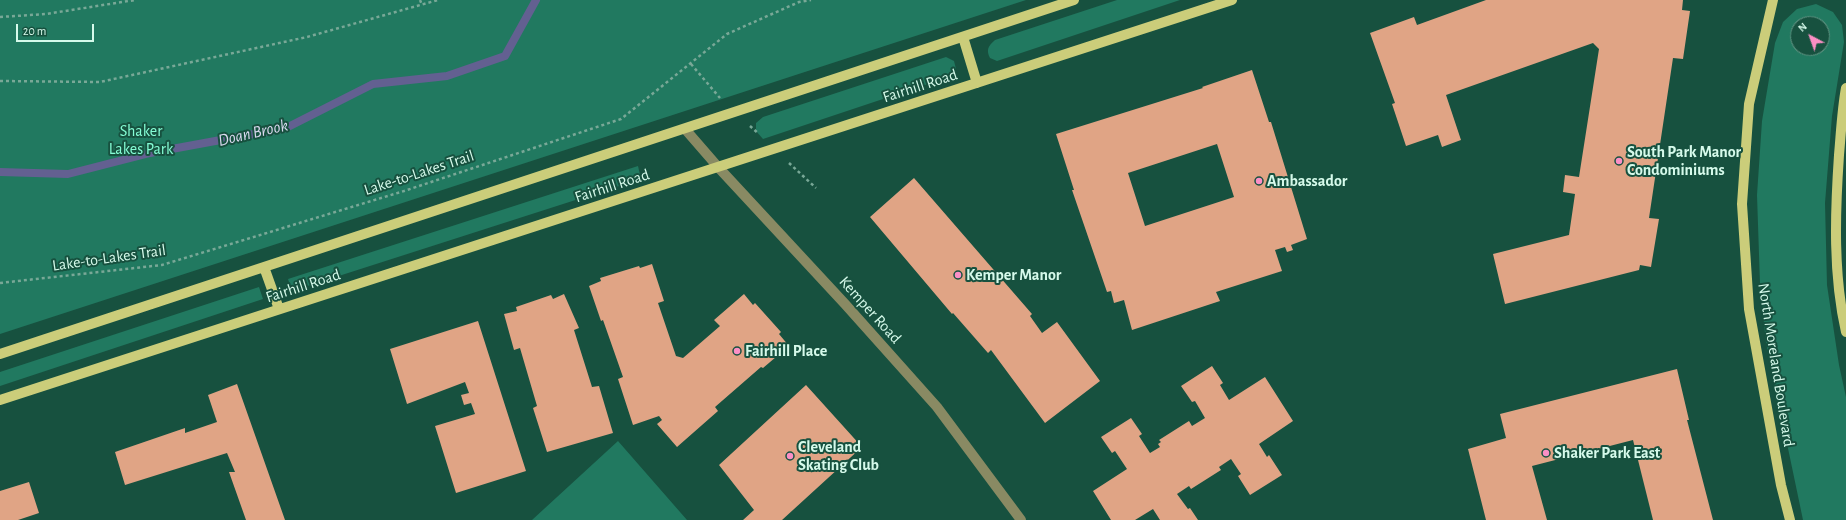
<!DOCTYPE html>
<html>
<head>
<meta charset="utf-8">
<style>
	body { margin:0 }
	#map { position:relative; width:1846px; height:520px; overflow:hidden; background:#17513f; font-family:"Alegreya Sans",sans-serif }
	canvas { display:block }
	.north { position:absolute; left:1790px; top:16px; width:40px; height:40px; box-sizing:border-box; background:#17513f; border:1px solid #639584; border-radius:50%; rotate:319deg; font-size:11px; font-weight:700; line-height:16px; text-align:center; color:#d6faeb }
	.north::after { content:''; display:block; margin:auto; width:14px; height:18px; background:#fb8fc5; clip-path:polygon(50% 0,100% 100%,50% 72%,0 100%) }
	.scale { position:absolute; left:16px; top:24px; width:78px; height:18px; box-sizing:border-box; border:2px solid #d6faeb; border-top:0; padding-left:5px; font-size:12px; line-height:14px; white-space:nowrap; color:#d6faeb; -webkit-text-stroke:3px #17513f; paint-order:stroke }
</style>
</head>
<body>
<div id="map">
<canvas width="1846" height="520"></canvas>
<div class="north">N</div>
<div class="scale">20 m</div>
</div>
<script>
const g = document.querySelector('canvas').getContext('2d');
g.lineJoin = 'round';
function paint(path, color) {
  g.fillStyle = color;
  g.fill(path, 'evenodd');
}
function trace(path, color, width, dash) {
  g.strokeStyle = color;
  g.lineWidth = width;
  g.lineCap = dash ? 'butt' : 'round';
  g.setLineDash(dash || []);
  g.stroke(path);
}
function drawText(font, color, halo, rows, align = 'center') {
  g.font = font + ' "Alegreya Sans",sans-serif';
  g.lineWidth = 4;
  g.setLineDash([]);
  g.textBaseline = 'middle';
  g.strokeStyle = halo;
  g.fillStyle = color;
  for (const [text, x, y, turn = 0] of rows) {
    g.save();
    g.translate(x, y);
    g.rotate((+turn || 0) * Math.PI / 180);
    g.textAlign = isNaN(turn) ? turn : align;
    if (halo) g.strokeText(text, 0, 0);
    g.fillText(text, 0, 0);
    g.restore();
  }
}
paint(new Path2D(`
	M0,0h1026l-1026,334z
	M1117,0h63l-183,61 -7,-3c-4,-8 -2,-12 5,-18z
	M1816,4l17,8 9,13 2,17 -12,74 -7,87 2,82 12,80 7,32v123h-43l-37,-177 -6,-59 -3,-89 5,-74 13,-78 8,-21 14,-13zM1798,24h24v24h-24z
	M946,57l8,4 2,8 -4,7 -189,63 -7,-8v-8l7,-6z
	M638,166l3,13 -349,112 -4,-12z
	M259,287l4,12 -263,87v-14z
	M618,441l69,79h-155z`), '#217960');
trace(new Path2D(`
	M0,172l68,2 82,-21 136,-25 87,-44 74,-8 58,-20 31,-56`), '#636091', 8);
paint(new Path2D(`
	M1486,0h197l-1,10 8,1 -7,48 -10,-1 -24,160 10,1 -8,48 -11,-2 -1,5 -134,34 -12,-50 76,-19 6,-41 -12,-2 2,-17 14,2 20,-128 -6,-6 -147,52 15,45 -19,7 -4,-12 -32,11 -14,-42 3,-1 -25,-70 44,-16 3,8z
	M1252,70l17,52h2l36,117 -16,6 2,5 -6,2 -2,-5 -10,3 7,21 -66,21 4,9 -88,29 -8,-30 -10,3 -3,-12 -4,1 -35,-102h2l-18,-56 147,-46 -1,-1zM1217,144l17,53 -89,29 -17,-53z
	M914,178l118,136 -2,2 12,17 15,-11 43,59 -55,42 -54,-73 -3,3 -35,-40 -1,1 -82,-97z
	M652,264l12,37 -6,2 18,53 7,2 37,-32 -6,-6 30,-26 9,11 2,-2 26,29 -2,2 10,12 -26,22 -2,-1 -46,40 3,4 -41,36 -20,-23 5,-4 -3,-4 -26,9 -15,-46 5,-2 -20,-57 -2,1 -12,-35 12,-5 -1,-3 39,-12 1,2z
	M564,294l15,34 -5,2 18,57 7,-1 14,47 -66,19 -14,-44 4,-2 -17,-58 -6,2 -10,-36 13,-3 -1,-4 35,-12 2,4z
	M478,321l48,150 -70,22 -21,-67 40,-12 -4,-11 -7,2 -3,-10 8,-2 -4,-11 -58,22 -17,-55z
	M1212,366l11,17 -3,2 9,15 36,-23 28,44 -34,23 8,13 2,-2 13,20 -32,20 -12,-19 3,-2 -10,-15 -12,8 2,3 -30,19 -2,-3 -12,8 11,15 2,-1 8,12h-38l-7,-11 -18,11h-24l-18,-29 34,-22 -12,-18 -3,2 -11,-16 30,-19 11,16 -3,2 11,17 10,-6 -2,-3 3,-2 -2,-2 30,-19 3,5 13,-8 -10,-17 -3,1 -11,-16z
	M1677,369l12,51h-2l26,100h-60l-20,-80 -101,26 15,54h-61l-18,-71 38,-11 -6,-24z
	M237,384l48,136h-39l-17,-48h6l-8,-19 -102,32 -10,-33 70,-24v5l32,-11 -9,-27z
	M806,385l56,62 -80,73h-39l11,-10 -35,-45z
	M29,482l10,31 -21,7h-18v-29z`), '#e0a485');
trace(new Path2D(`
	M420,0l2,5
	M0,17l46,-3 89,-14
	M691,64l29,34
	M0,81l100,1 207,-45 131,-37
	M750,126l9,8
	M789,163l27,25
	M0,283l162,-18 242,-74 217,-72 106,-85 72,-32 12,-2`), '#79a897', 2.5, [3, 3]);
trace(new Path2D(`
	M685,129l33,38 127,137 92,103 84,113`), '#898a63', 10);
trace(new Path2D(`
	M1773,0l-24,104 -7,100 7,105 32,176 9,35
	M963,37l14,46
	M1846,88c-4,22 -5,45 -7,67 -4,59 -6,120 7,177
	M264,267l15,42
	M0,354l1074,-354
	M0,400l1232,-400`), '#cbcd7a', 10);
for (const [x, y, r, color] of [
	[1619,161,4,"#fb8fc5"],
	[1259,181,4,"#fb8fc5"],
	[958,275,4,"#fb8fc5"],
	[737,351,4,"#fb8fc5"],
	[1546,453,4,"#fb8fc5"],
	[790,456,4,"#fb8fc5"]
]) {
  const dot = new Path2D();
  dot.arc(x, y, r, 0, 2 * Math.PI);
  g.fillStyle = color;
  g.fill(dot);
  trace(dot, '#17513f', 1.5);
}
drawText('16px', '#d6faeb', '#17513f', [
	["Fairhill Road",920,86,-18],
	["Lake-to-Lakes Trail",419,173,-18],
	["Fairhill Road",612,186,-18],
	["Lake-to-Lakes Trail",109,258,-8],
	["Fairhill Road",303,286,-18],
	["Kemper Road",870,310,48],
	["North Moreland Boulevard",1776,365,81]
]);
drawText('16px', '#85fdd5', '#17513f', [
	["Shaker",141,131],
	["Lakes Park",141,149]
]);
drawText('bold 16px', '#d6faeb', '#17513f', [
	["South Park Manor",1627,152],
	["Condominiums",1627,170],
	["Ambassador",1267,181],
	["Kemper Manor",966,275],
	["Fairhill Place",745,351],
	["Cleveland",798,447],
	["Skating Club",798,465],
	["Shaker Park East",1554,453]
], 'left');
drawText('italic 17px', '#dad9ef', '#17513f', [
	["Doan Brook",253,133,-13]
]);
</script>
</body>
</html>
